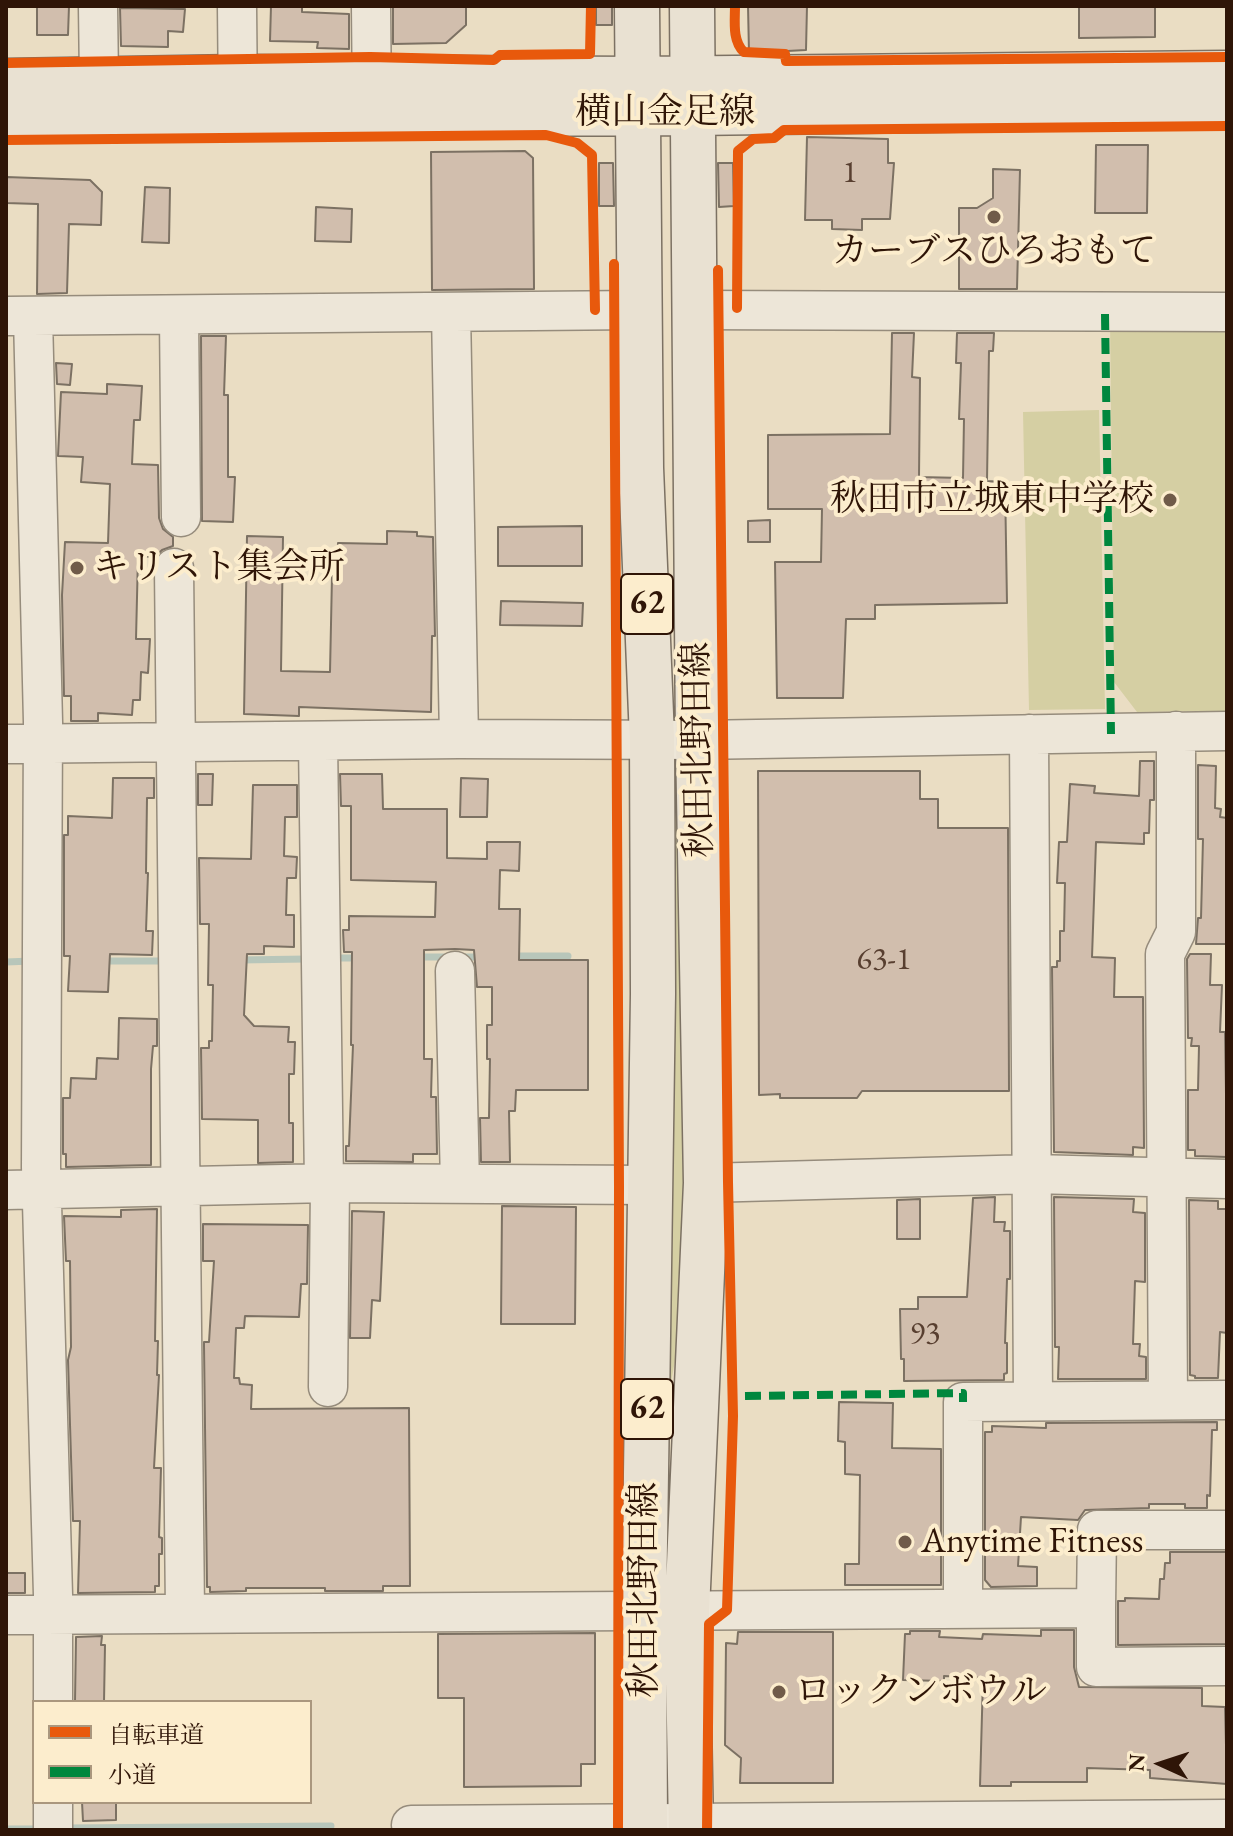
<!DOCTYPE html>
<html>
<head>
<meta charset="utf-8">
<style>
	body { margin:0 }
	#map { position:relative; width:1233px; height:1836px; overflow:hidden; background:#eaddc3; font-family:"EB Garamond","Noto Serif JP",serif }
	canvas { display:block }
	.frame { position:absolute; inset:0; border:8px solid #2f1507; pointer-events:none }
	.legend { position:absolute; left:32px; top:1700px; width:280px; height:104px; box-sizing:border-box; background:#fcedcd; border:2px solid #aa977e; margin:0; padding:10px 14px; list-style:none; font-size:24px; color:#2f1507 }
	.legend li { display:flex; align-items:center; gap:16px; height:40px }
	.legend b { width:40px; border:2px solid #aa977e }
	.north { position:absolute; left:1121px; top:1724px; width:80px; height:80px; -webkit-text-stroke:6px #fcedcd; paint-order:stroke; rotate:273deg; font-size:22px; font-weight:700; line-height:32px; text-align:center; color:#2f1507 }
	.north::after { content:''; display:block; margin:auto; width:28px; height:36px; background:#2f1507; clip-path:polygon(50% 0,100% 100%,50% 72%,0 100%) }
</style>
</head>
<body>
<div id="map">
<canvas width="1233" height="1836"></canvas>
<div class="frame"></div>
<ul class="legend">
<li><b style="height:10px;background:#e8590c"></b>自転車道</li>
<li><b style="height:10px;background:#00873e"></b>小道</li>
</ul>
<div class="north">N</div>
</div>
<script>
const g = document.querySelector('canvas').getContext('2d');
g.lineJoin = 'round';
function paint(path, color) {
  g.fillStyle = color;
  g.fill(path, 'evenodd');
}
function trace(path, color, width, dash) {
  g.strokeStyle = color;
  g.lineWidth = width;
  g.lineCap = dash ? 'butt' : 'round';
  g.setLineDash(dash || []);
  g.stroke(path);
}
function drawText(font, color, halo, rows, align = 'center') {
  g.font = font + ' "EB Garamond","Noto Serif JP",serif';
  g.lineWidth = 8;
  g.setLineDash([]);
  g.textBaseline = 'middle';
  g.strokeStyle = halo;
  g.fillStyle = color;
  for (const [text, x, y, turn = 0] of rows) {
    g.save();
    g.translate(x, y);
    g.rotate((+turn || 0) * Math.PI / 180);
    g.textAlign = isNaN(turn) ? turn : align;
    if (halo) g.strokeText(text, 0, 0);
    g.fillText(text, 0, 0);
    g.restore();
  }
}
paint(new Path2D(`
	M1227,318v393l-90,1 -23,-30 -4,-363z
	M1099,410l6,299 -76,1 -6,-298z
	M679,798l8,357 -9,189 -8,44 -5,93 9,-680z`), '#d5cfa3');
trace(new Path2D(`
	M511,956h57
	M415,957h68
	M333,958h26
	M239,960l68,-1
	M100,961h68
	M6,962l26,-1
	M65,1828l266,-2
	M6,1829h34`), '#b8c6ba', 7);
const building = new Path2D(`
	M37,6h32l-1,29h-31z
	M271,6h31v6l47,2v35l-32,-1 1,-6 -48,-1z
	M393,6h73v19l-20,18 -53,1z
	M596,6h16v19h-16z
	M748,6h59l-1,44 -57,3z
	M1079,6h76v31l-76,1z
	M120,8l65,1 -2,23 -15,-1v16l-47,-1z
	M807,137l81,2v24h6l-4,56h-28v11l-30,-1v-9h-27z
	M1096,145h52l-1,68h-52z
	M525,151l8,7 1,131 -102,1 -1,-138z
	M599,163h14l1,43h-15z
	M718,163h15l1,43 -15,1z
	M993,169l27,1 -3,119h-58v-81h18l16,-10z
	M6,177l84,3 12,12 -1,33 -32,-1 -2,69 -30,1 1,-90 -32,-1z
	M145,187l25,1 -1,55 -27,-1z
	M316,207l36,2 -1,33 -36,-1z
	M892,333h22l-2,44 8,1 -1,99 44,1 1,-59h-5l2,-56h-5l1,-30h37l-1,18h-4l-2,130 18,1 2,121 -132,2v14h-29l-3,79h-66l-2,-136h46l1,-53h-54v-74l122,-1z
	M201,336h25l-2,59h4v82h7l-2,45 -31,-1z
	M56,363l16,1 -2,21 -13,-1z
	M107,384l35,2 -2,34h-6l-2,44 26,1 1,53 4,11 10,8v9l-11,4 -7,7 -17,-1 -2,83h14l-2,34 -7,-1 -1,28h-7l-1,15 -34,-2v8h-27v-25h-7l-2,-101 3,-53 43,1 2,-59 -29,-2 2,-25 -25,-1 3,-64 46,2z
	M770,520v22h-22v-21z
	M582,526v40h-84v-39z
	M387,531l30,1v4l16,1 2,99h-3l-1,76 -132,-5v9l-55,-2 3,-178 36,1 -2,134 49,1 2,-96h5l1,-33 49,1z
	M501,601l82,2 -1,23 -82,-1z
	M1140,761h14v39h-4l-1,33h-5v11l-48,-2 -4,115 23,1 -1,39h29l1,151 -11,-1v8l-79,-3 -2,-185h5v-6h3v-30h4l1,-48h-8l2,-41h8l3,-58 25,2 -1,7 45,3z
	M1198,765l18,1 -1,42 6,1 -1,8 7,1v126h-31l2,-26h3l2,-79h-5z
	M758,771h162v28h18v29h70l1,263h-147l-5,7h-77v-4l-21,1z
	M198,774h15l-1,31h-14z
	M340,774h42l1,35h64v49l40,1v-17h33l-1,29 -19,-1 -1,39h21l-1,51h69v130h-72l-1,21h-6l1,51h-29l-1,-44h9l1,-59h-3v-34h5v-38h-15l-3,-37 -19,-1 -31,1v109h8l-1,38h5l1,57h-24v8l-67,-1v-15h3l4,-101h-2l1,-93h-8l-1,-22h6v-14l86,1 1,-35 -85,-2v-74h-10z
	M113,778h41v20h-7l-1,75h2l-2,58h7l-1,24 -42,-1 -2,38 -40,-1 2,-35h-6v-121h4v-19l44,2z
	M461,778l27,1 -1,38h-27z
	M253,785h44v32h-12l-1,39 13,1 -1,21h-9l-1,37h8v32l-30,-1v8h-17l-3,61 10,11 35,1 -1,15h7l-1,32h-5v49h4v39l-35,1v-43l-56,-1 -1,-71h8v-7h3l1,-56h-5l1,-61h-9l-1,-66 52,1z
	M1190,954h21l-1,31h12l-2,47h5l2,125 -32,-1v-6h-7v-60h10l1,-44h-8l1,-8h-4l-1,-79z
	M119,1018l38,1v27h-4l-2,23v96l-85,2v-13h-3v-56h7l1,-20 25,1 1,-21 21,1z
	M995,1197l-1,25h11l-1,9h6v48h-3l-2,64h2v30l-3,1v6l-100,1v-22h-3l-1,-50h18v-12h49l6,-99z
	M1054,1197l80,2 -1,13 12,1v69l-10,-1 -2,63h7l-1,12 7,1v22h-88l1,-32h-4z
	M920,1199v40h-23v-39z
	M1189,1200l29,1v8h9v124l-7,-1 -2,46h-23v-2l-5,-1z
	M502,1206l74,1 -1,117h-74z
	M157,1209l-2,132h3l-1,34h2l-5,93h7l-2,69 3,1v16h-3v32h-4v6l-77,1 2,-72h-7l-5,-161 3,-13 -1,-86h-4l-2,-45 57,1v-7z
	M352,1211l32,1 -4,89 -8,-1 -2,38h-20z
	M203,1224l105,1 -1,59h-6l-2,33 -54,-1 -1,12h-8l-2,50h5l1,6 12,1 -1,24 158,-1 1,178h-27v5h-58v-3h-79v3l-36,1v-5h-3l-3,-242v-3h5l5,-81h-11z
	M839,1402l54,1 -1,45 49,1v136h-96v-21h14l1,-89 -15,-1v-32l-7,-1z
	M1217,1422v8h-5l-2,66 -3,-1v13h-22v-4h-36v4l-64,2 -7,10 -57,-3 -3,49 19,1v19l-46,1 -6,-7v-148h7v-6l54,2v-5z
	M1170,1552h57v92l-109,1v-44h7v-3l34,1 1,-20h4l1,-16h5z
	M6,1573h19v20h-19z
	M1041,1630h33v37l5,20 123,1v18l23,1 2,77 -77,-6v-8l-63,-2v14h-76v4h-31l3,-108 -39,-2v5l-41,-1 2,-46h5v-3h30l-1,6 43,2 1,-5 58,2z
	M738,1632h95v151h-93l1,-25 -16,-13 1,-102 11,1z
	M595,1633v131h-14v22l-117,1v-89h-26v-64z
	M102,1636l-1,9h4l-1,57h-29l1,-65z
	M82,1802h34v18l-33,1z`);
paint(building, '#d1bead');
trace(building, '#7c7163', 2);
const minor = new Path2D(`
	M98,6l1,74
	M237,6l1,101
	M371,6l1,101
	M695,310l532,2
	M451,312l8,427
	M6,316l632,-6
	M33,317l10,405 -2,445 12,428v107
	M179,317l2,200
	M174,568l11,1044
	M1029,734l4,667
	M318,741l6,443
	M6,744l453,-5 239,1 529,-9
	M455,971l5,213
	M706,1183l327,-9 194,5
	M6,1190l324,-7 320,2
	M328,1387l2,-204
	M1168,1399l-3,-445 11,-22v-201
	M1096,1608l1,-78h130
	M963,1609v-207l264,-2
	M6,1615l1090,-7v59l131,-1
	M411,1825l816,-6
	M53,1830v-28`);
const major = new Path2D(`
	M637,6l4,462 11,271 1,255 -9,616 1,220
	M6,81l232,-4 398,2 591,-6
	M6,116l686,-3 535,-7
	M691,1830l-4,-220 19,-427 -8,-443 -6,-734`);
trace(minor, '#968c7c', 41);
trace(major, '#7c7163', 47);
trace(minor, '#ede6d8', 38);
trace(major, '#e9e1d2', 44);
trace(new Path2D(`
	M1105,314l6,420
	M745,1396l218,-3v9`), '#00873e', 8, [16, 8]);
trace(new Path2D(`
	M735,6c0,15 -3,35 9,46l41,2 1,7 441,-4
	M6,63l364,-6 124,3 6,-5 90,-1 1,-48
	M6,140l540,-5 31,8 15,12 3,155
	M614,264l5,922 -1,644
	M737,308l1,-157 15,-12 21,-1 10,-8 443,-4
	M707,1830l2,-206 18,-14 6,-194 -5,-234 -10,-912`), '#e8590c', 10);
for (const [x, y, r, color] of [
	[994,217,8,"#705b49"],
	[1170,500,8,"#705b49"],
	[77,568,8,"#705b49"],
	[905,1542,8,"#705b49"],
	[779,1692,8,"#705b49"]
]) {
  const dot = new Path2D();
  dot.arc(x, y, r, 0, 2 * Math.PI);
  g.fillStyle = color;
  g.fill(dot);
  trace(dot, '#fcedcd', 3);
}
drawText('32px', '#583f30', null, [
	["1",850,173],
	["63-1",884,960],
	["93",925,1334]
]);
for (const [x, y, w] of [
	[647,604,52],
	[647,1409,52]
]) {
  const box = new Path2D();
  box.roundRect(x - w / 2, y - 30, w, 60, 6);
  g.fillStyle = '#fcedcd';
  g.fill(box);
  trace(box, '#2f1507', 2);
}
drawText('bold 34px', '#2f1507', null, [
	["62",647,604],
	["62",647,1409]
]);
drawText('36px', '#2f1507', '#fcedcd', [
	["横山金足線",665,113],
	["秋田北野田線",699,750,-91],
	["秋田北野田線",645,1590,-90]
]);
drawText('36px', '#2f1507', '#fcedcd', [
	["カーブスひろおもて",994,252,"center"],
	["秋田市立城東中学校",1154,500,"right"],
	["キリスト集会所",93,568],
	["Anytime Fitness",921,1542],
	["ロックンボウル",795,1692]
], 'left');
</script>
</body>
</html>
